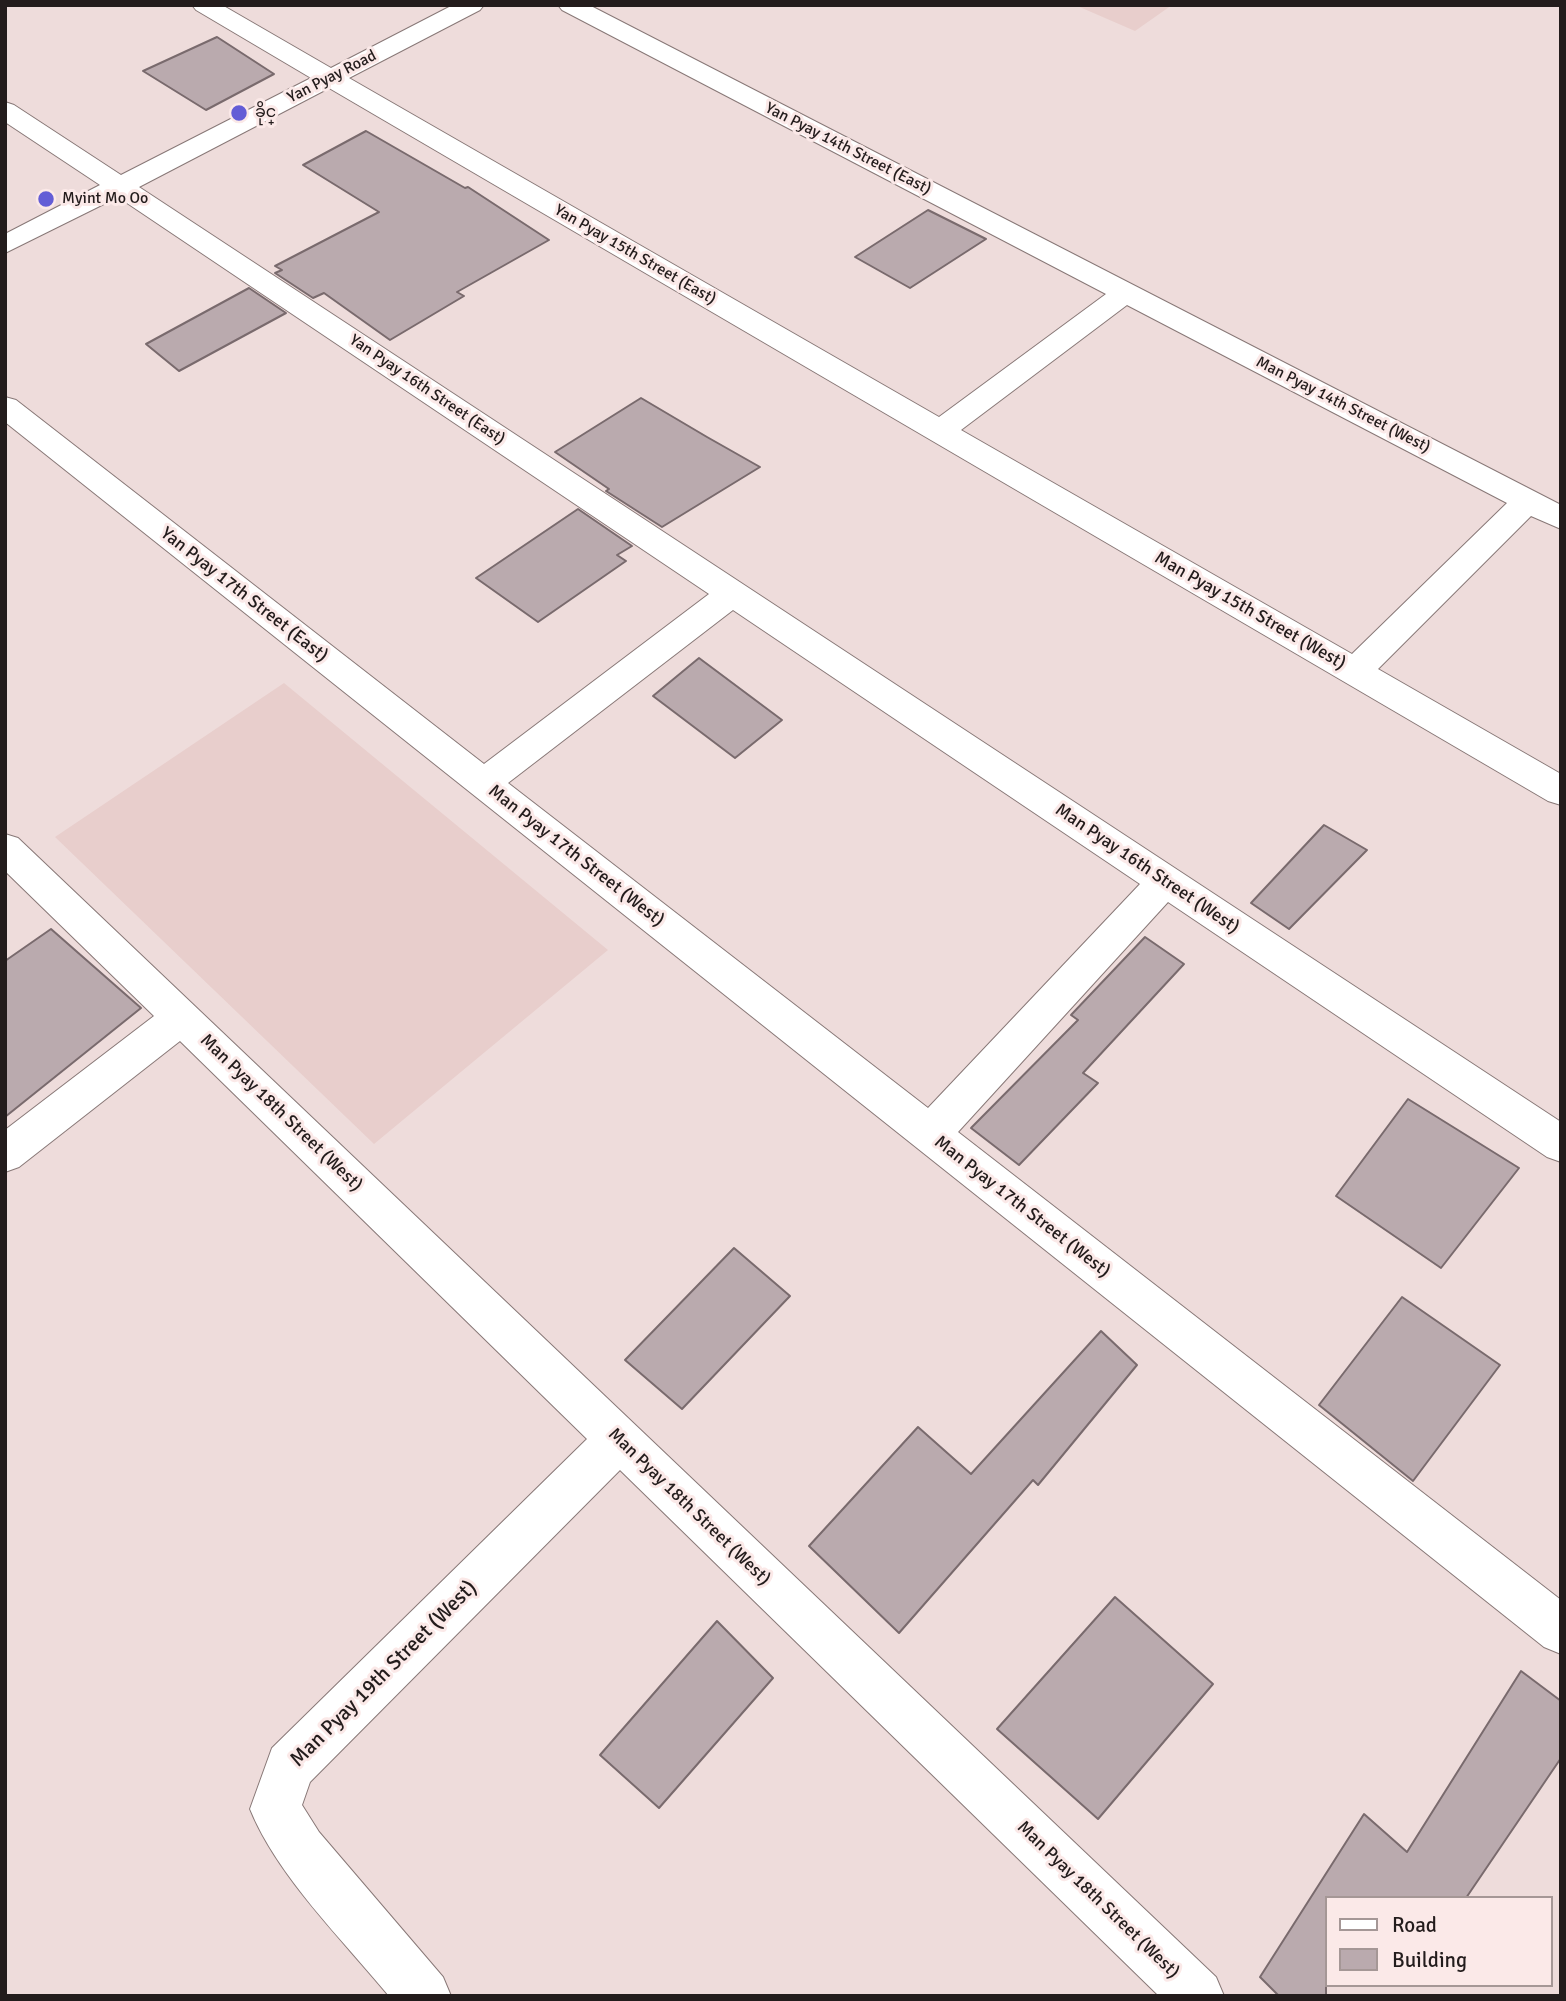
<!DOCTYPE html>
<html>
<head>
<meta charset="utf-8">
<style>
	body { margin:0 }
	#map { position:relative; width:1566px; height:2001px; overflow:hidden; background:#eedcdb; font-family:Signika,sans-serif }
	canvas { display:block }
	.frame { position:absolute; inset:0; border:7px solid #231c1c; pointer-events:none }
	.legend { position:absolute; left:1325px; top:1896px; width:228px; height:91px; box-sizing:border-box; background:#fbe9e8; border:2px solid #a59796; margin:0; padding:9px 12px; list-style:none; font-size:21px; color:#231c1c }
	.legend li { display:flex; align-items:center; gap:14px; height:35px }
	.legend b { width:35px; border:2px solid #a59796 }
</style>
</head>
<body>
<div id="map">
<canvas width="1566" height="2001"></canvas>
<div class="frame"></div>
<ul class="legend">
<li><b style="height:9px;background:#fff"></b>Road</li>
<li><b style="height:19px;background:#baaaae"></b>Building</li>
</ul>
</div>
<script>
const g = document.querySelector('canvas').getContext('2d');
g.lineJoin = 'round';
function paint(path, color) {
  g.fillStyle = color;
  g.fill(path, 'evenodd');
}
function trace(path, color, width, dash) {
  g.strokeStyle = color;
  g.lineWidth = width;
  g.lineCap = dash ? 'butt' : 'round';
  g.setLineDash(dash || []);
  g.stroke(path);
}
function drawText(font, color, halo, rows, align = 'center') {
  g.font = font + ' Signika,"Noto Sans Myanmar",sans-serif';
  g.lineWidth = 6;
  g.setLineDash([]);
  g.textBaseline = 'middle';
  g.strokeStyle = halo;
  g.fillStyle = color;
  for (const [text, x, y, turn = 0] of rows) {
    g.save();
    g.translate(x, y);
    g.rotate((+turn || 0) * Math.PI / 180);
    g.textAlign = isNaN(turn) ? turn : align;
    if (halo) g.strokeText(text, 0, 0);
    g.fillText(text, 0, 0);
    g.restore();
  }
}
paint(new Path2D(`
	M1075,5h97l-37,26z
	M284,683l324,267 -234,194 -319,-307z`), '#e8cecc');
const building = new Path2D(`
	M217,37l57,37 -68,36 -63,-39z
	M366,131l99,57 3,-1 81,53 -92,52 7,4 -74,44 -66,-47 -11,5 -38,-25 7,-3 -7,-4 104,-54 -76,-47z
	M928,210l58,29 -76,49 -55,-31z
	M249,288l37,25 -107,58 -33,-27z
	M641,398l66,39 53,30 -98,60 -56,-36 3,-2 -54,-37z
	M578,509l54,37 -15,9 9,6 -88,61 -62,-44z
	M699,658l83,62 -47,38 -82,-62z
	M1324,825l43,25 -78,79 -38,-26z
	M51,929l90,79 -136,109v-156z
	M1145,937l39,27 -101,109 15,10 -79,82 -48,-37 107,-108 -7,-5z
	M1408,1099l111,69 -78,100 -105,-72z
	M734,1248l56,48 -108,113 -57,-49z
	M1402,1297l98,68 -87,116 -94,-76z
	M1101,1331l36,34 -99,120 -5,-5 -134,153 -90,-87 109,-119 53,47z
	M1115,1597l98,87 -115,135 -101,-90z
	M717,1621l56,57 -114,130 -59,-53z
	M1521,1671l40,30v57l-95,140h-140v98h-47l-19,-19 104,-163 43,38z`);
paint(building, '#baaaae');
trace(building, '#796a6d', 2);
const minor = new Path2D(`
	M192,5h30l109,63 122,-63h31l-4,5 -131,68 590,339 167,-123 -544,-284 -4,-5h31l972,500v24l-30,-13 -153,153 183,105v31l-13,-4 -1219,-713 -190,99 1422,935v40l-14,-5 -379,-255 -210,230 603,468v54l-17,-7 -1539,-1225v-25l11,3 468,364 225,-170 -591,-397 -113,56v-19l95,-49 -95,-63v-20l9,3 107,70 190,-97 -115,-68zM1127,305l380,198 -155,151 -391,-224zM733,610l407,274 -212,224 -420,-325z
	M5,834l13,4 1198,1139 8,19h-65l-539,-526 -310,312 -8,23 17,27 124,145 8,19h-62c-46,-56 -112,-120 -139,-187l22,-61 315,-309 -407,-398 -161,126 -14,5v-42l149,-114 -149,-145z`);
trace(minor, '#887877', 2);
paint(minor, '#fff');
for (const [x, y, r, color] of [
	[239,113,9,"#635dd6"],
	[46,199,9,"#635dd6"]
]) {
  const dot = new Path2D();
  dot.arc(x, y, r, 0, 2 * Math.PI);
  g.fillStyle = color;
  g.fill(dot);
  trace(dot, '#fbe9e8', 2.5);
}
drawText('16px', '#231c1c', '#fbe9e8', [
	["Yan Pyay Road",332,77,-27],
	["Yan Pyay 14th Street (East)",848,149,27],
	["Yan Pyay 15th Street (East)",635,255,30],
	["Yan Pyay 16th Street (East)",427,390,34],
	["Man Pyay 14th Street (West)",1343,405,27]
]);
drawText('16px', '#231c1c', '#fbe9e8', [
	["ခိုင္",255,113],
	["Myint Mo Oo",62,199]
], 'left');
drawText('18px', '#231c1c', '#fbe9e8', [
	["Yan Pyay 17th Street (East)",244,595,38],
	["Man Pyay 15th Street (West)",1250,611,30],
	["Man Pyay 17th Street (West)",576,856,38],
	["Man Pyay 16th Street (West)",1147,869,34],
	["Man Pyay 18th Street (West)",281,1113,44],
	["Man Pyay 17th Street (West)",1022,1207,38],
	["Man Pyay 18th Street (West)",689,1507,44],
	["Man Pyay 18th Street (West)",1098,1900,44]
]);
drawText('21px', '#231c1c', '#fbe9e8', [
	["Man Pyay 19th Street (West)",384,1674,-45]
]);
</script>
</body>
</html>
